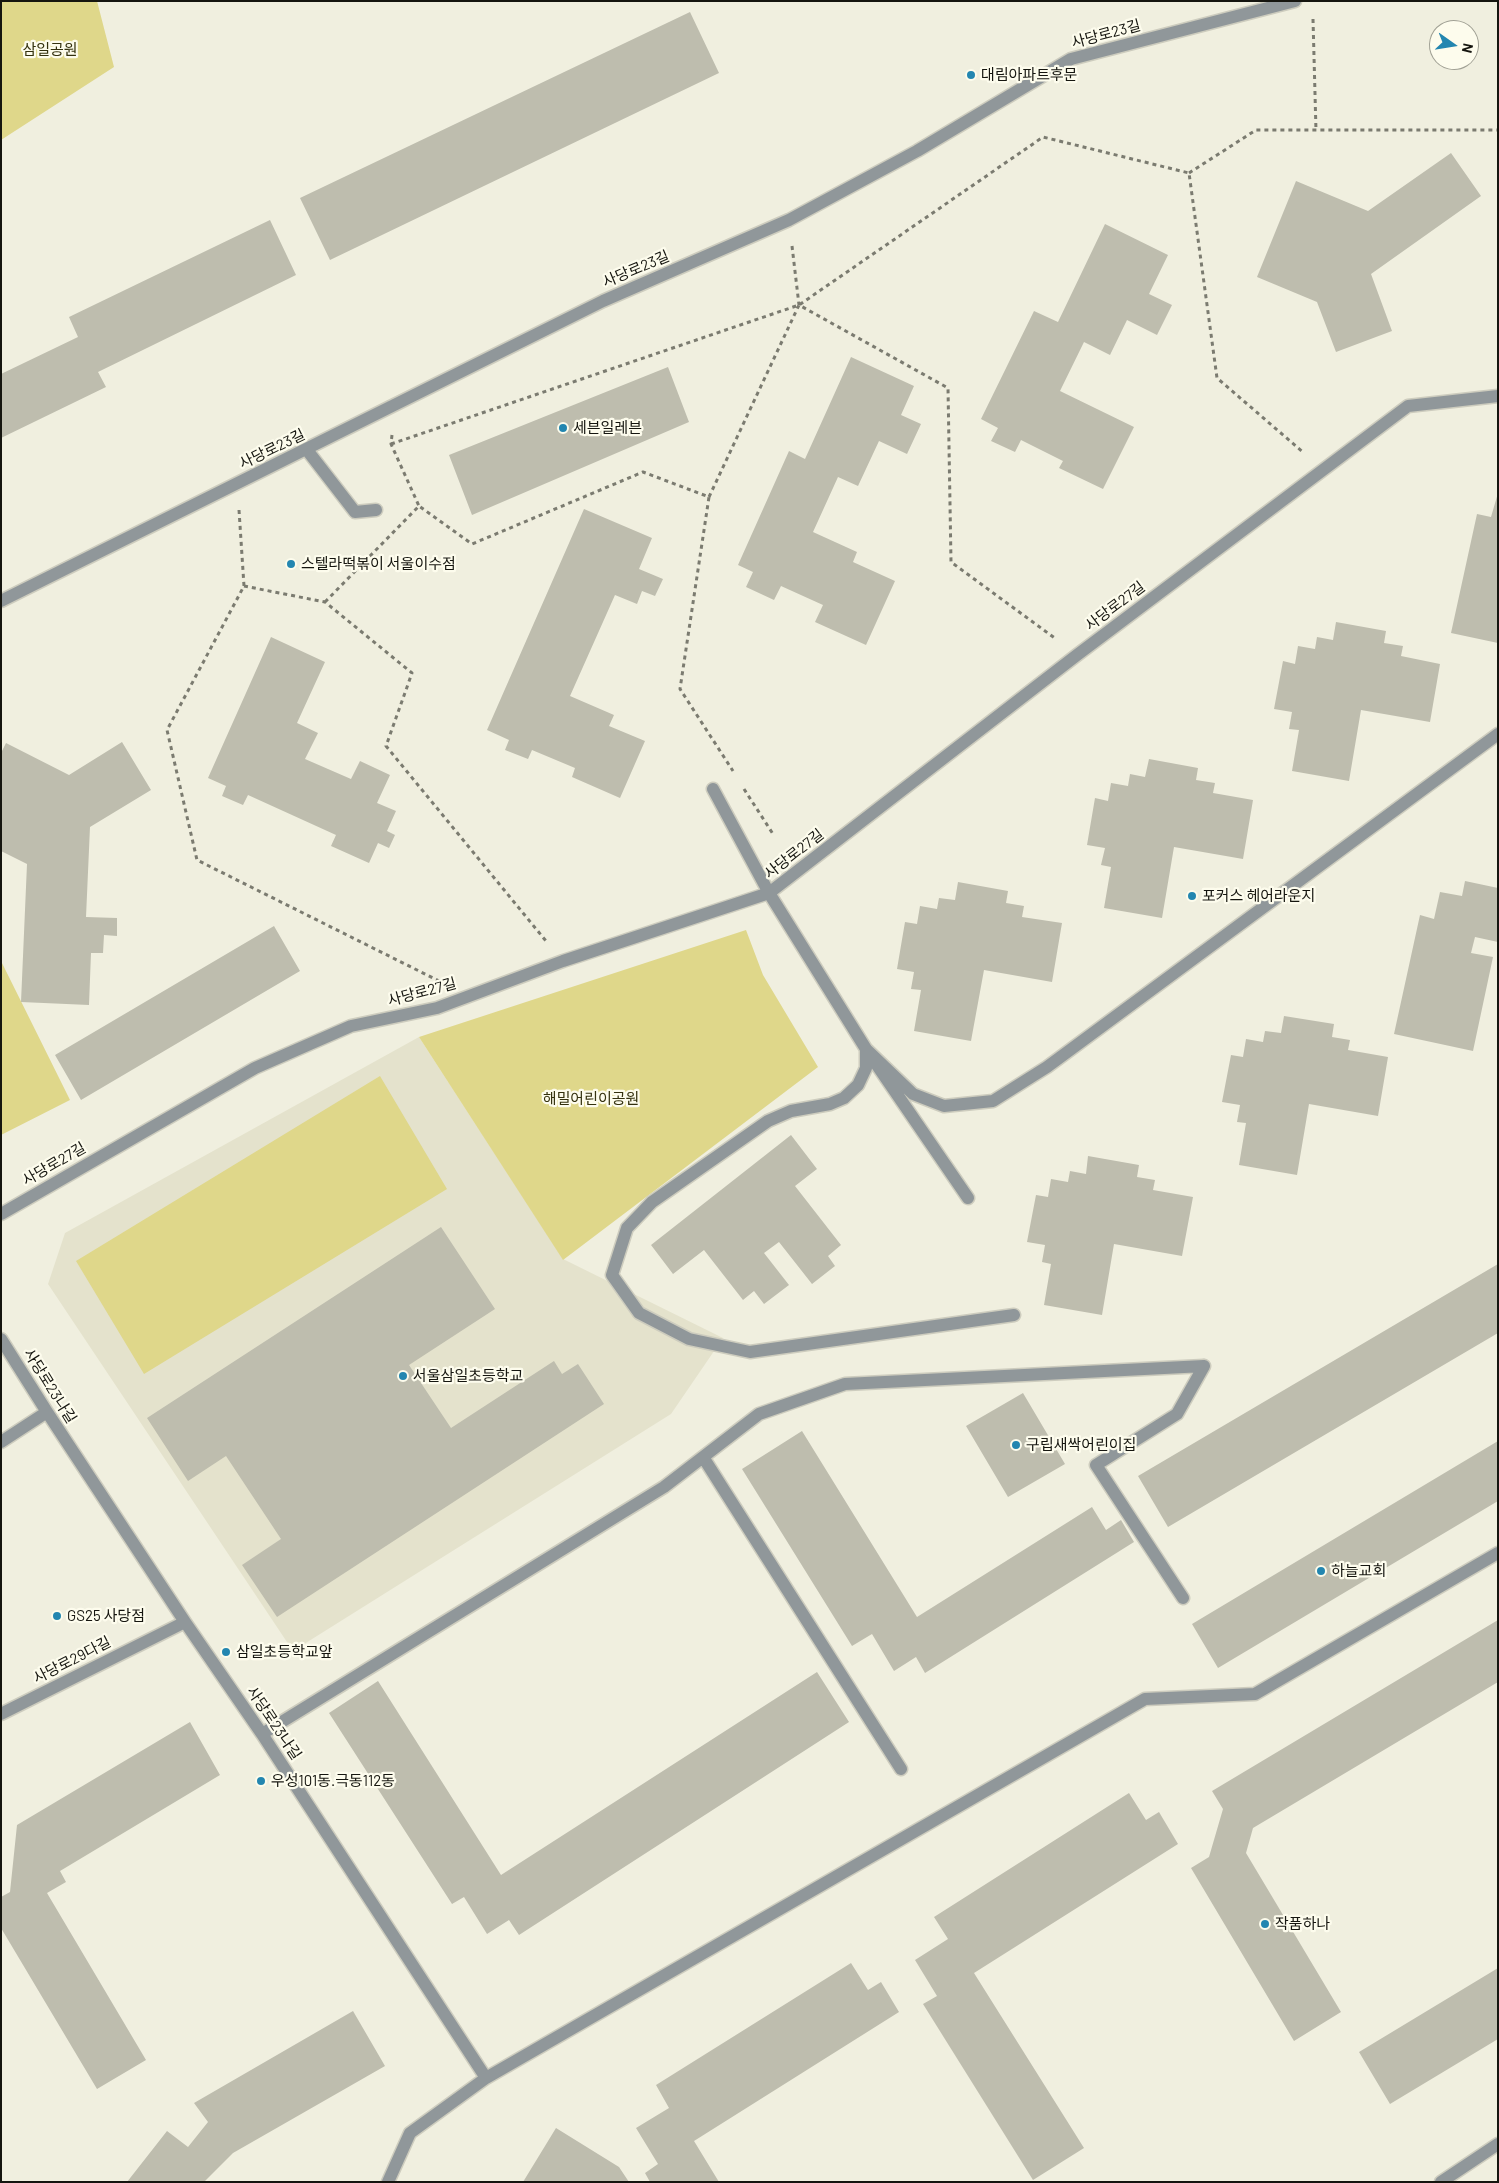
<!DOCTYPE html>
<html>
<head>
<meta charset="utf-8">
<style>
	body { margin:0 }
	#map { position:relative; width:1499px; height:2183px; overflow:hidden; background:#f0efdf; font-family:Barlow,sans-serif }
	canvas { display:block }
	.frame { position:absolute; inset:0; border:2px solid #15150f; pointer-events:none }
	.north { position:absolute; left:1429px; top:20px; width:50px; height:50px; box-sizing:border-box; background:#fdfced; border:1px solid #a0a094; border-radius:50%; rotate:103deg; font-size:14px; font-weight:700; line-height:20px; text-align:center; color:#15150f }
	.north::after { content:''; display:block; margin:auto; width:18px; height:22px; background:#2386b0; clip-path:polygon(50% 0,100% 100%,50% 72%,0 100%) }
</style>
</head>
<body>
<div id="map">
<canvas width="1499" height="2183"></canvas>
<div class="frame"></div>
<div class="north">N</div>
</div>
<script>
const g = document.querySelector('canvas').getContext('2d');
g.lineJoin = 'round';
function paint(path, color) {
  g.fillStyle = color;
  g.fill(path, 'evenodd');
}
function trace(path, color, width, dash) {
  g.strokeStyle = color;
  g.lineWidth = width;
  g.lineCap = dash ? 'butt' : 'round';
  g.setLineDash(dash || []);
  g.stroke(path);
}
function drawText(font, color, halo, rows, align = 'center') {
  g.font = font + ' Barlow,"Noto Sans KR",sans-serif';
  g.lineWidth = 4.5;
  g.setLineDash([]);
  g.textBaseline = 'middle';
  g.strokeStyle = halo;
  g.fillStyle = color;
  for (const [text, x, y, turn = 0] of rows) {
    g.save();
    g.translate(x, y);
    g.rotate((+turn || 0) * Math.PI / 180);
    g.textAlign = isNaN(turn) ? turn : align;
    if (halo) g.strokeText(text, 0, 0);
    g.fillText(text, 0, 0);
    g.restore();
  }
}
paint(new Path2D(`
	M419,1037l144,222 160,79 -52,76 -378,237 -245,-367 17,-51z`), '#e4e2cc');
paint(new Path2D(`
	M1,1h96l17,66 -113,73z
	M746,930l17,45 55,92 -255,193 -144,-223z
	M1,961l69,139 -69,35z
	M380,1076l67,113 -303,185 -68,-113z`), '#dfd78a');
paint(new Path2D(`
	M690,12l29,61 -389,187 -30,-62z
	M1451,153l30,43 -110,78 21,57 -56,21 -19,-50 -60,-25 39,-96 72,30z
	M270,220l26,55 -198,97 8,15 -105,51v-64l77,-37 -9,-20z
	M1105,224l63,31 -19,39 23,11 -15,30 -30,-15 -17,35 -26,-13 -24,49 74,36 -31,62 -44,-21 4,-7 -42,-21 -6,12 -24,-11 7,-13 -17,-9 53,-108 24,11z
	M851,357l63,29 -13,29 20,9 -14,30 -28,-13 -21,45 -20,-9 -25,55 44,20 -4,10 42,19 -29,64 -51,-23 8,-17 -42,-19 -7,14 -28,-13 7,-15 -15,-7 51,-114 16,8z
	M668,367l21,55 -217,93 -23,-60z
	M1498,493v150l-47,-10 26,-119 14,3z
	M584,509l68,29 -13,31 24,10 -8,17 -13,-5 -5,13 -22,-9 -45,101 44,19 -5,11 36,15 -25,57 -48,-21 3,-9 -43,-18 -4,9 -23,-9 4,-10 -22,-10z
	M1336,622l50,9 -2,12 19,3 -2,10 39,8 -10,58 -69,-12 -12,71 -57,-10 7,-41 -10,-1 3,-17 -18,-3 9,-48 12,3 3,-18 17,3 2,-12 16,3z
	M271,637l54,25 -28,61 21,10 -13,26 46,20 9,-18 30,14 -13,28 19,8 -9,20 8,4 -6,13 -11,-5 -9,20 -38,-17 5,-11 -88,-40 -5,10 -21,-9 4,-10 -18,-8z
	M122,742l29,48 -61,37 -4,90 31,1v18l-13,-1 -1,18h-12l-2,52 -68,-3 6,-138 -26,-13v-98l5,-10 63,32z
	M1149,759l49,9 -2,12 19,3 -2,10 40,7 -10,59 -69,-12 -12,71 -58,-10 7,-41 -10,-2 4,-17 -18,-3 8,-47 13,3 3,-18 17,3 2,-12 15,3z
	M1465,881l33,7v54l-23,-5 -4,16 22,4 -20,94 -79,-17 26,-119 14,4 6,-27 22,4z
	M958,882l50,9 -2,12 18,3 -2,11 40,6 -10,59 -68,-12 -13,71 -57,-10 7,-41 -10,-1 3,-17 -17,-3 8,-47 12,2 3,-18 17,3 2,-11 16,2z
	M274,926l26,45 -219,129 -26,-45z
	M1284,1016l50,8 -2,13 18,3 -2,10 40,7 -10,59 -69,-12 -12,71 -58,-10 7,-42 -9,-1 3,-17 -18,-3 9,-47 12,2 3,-18 17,3 2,-11 16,2z
	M791,1135l26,34 -22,17 46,59 -13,11 7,10 -23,18 -33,-42 -15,11 25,32 -25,19 -10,-13 -11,9 -39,-50 -31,24 -22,-29z
	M1088,1156l51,9 -2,12 18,3 -2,10 40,7 -11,59 -68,-12 -12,71 -58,-10 7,-41 -9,-2 3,-17 -18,-3 9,-47 12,2 3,-18 17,3 2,-11 16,3z
	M441,1227l54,82 -86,56 42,63 103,-67 8,13 16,-10 26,40 -327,213 -35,-52 39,-26 -55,-83 -38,25 -41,-63z
	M1498,1264v69l-330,194 -30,-51z
	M1023,1393l42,71 -57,33 -42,-71z
	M802,1431l115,186 175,-110 14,23 15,-10 13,22 -209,131 -9,-16 -22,14 -22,-37 -20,12 -110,-177z
	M1498,1441v60l-280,167 -26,-44z
	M1498,1620v62l-245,146 -7,25 95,159 -47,29 -103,-173 18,-11 14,-48 -11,-18z
	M817,1672l32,50 -330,213 -10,-15 -22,14 -23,-37 -12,7 -123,-191 49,-32 123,194z
	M190,1722l30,53 -160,96 6,11 -19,11 99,167 -49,29 -96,-161v-31l9,-5 7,-67z
	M1129,1793l17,27 13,-8 19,32 -204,129 110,175 -51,32 -110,-176 14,-8 -22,-36 33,-21 -14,-22z
	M851,1963l17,27 13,-8 18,30 -205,129 25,41h-69l-5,-9 13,-9 -22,-36 33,-20 -13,-23z
	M1498,1968v71l-108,65 -31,-52z
	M353,2011l32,55 -152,87 -29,29h-77l40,-51 21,16 20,-25 -14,-19z
	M556,2128l63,39 10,15h-106z`), '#bebdae');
const minor = new Path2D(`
	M307,450l48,62 21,-2
	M1,601l602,-300 186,-81 128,-69 154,-92 224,-58
	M713,789l56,104 97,156 102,149
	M866,1049v19l-8,17 -14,13 -14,6 -39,7 -23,10 -116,81 -25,26 -15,47 27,38 50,26 61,13 264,-37
	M866,1049l47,45 31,12 49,-5 54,-34 451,-333
	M1,1214l254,-146 96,-42 86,-18 126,-47 206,-68 308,-238 331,-249 90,-10
	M1,1339l46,73 138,210 77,112 224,344
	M1,1442l46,-30
	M703,1457l198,312
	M1183,1598l-87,-133 81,-51 27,-48
	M1,1714l184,-92
	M262,1734l402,-247 95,-73 86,-30 359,-18
	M388,2182l22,-49 76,-55 659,-379 110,-5 243,-141
	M1441,2182l57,-38`);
trace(minor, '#cdccbe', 15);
trace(new Path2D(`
	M1313,19l3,112
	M1189,173l67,-43h242
	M792,246l7,59
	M392,435l-1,9 28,62
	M391,444l408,-139 244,-168 146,36 28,205 87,75
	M709,497l90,-192 149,83 3,174 105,77
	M239,510l5,76 -77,144 30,130 242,121
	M244,586l81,16 87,71 -26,73 160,195
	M325,602l94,-96 53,38 171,-72 66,25 -29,192 53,82
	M744,789l29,45`), '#7b7b70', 3, [4, 4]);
trace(minor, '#90979a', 12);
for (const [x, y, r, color] of [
	[971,75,5,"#2386b0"],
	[563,428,5,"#2386b0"],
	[291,564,5,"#2386b0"],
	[1192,896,5,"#2386b0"],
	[403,1376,5,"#2386b0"],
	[1016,1445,5,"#2386b0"],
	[1321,1571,5,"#2386b0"],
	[57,1616,5,"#2386b0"],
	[226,1652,5,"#2386b0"],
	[261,1781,5,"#2386b0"],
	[1265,1924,5,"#2386b0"]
]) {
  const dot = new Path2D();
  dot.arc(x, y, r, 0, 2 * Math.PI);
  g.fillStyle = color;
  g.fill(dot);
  trace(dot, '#fdfced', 2);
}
drawText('15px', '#15150f', '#fdfced', [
	["사당로23길",1106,34,-15],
	["사당로23길",636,269,-23],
	["사당로23길",272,449,-26],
	["사당로27길",1115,606,-37],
	["사당로27길",794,854,-38],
	["사당로27길",422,992,-15],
	["사당로27길",54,1164,-30],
	["사당로23나길",50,1386,58],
	["사당로29다길",72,1660,-27],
	["사당로23나길",274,1723,56]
]);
drawText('15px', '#34310e', '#fdfced', [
	["삼일공원",50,50],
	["해밀어린이공원",591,1099]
]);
drawText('15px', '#15150f', '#fdfced', [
	["대림아파트후문",981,75],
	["세븐일레븐",573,428],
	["스텔라떡볶이 서울이수점",301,564],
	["포커스 헤어라운지",1202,896],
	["서울삼일초등학교",413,1376],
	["구립새싹어린이집",1026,1445],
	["하늘교회",1331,1571],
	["GS25 사당점",67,1616],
	["삼일초등학교앞",236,1652],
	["우성101동.극동112동",271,1781],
	["작품하나",1275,1924]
], 'left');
</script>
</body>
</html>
